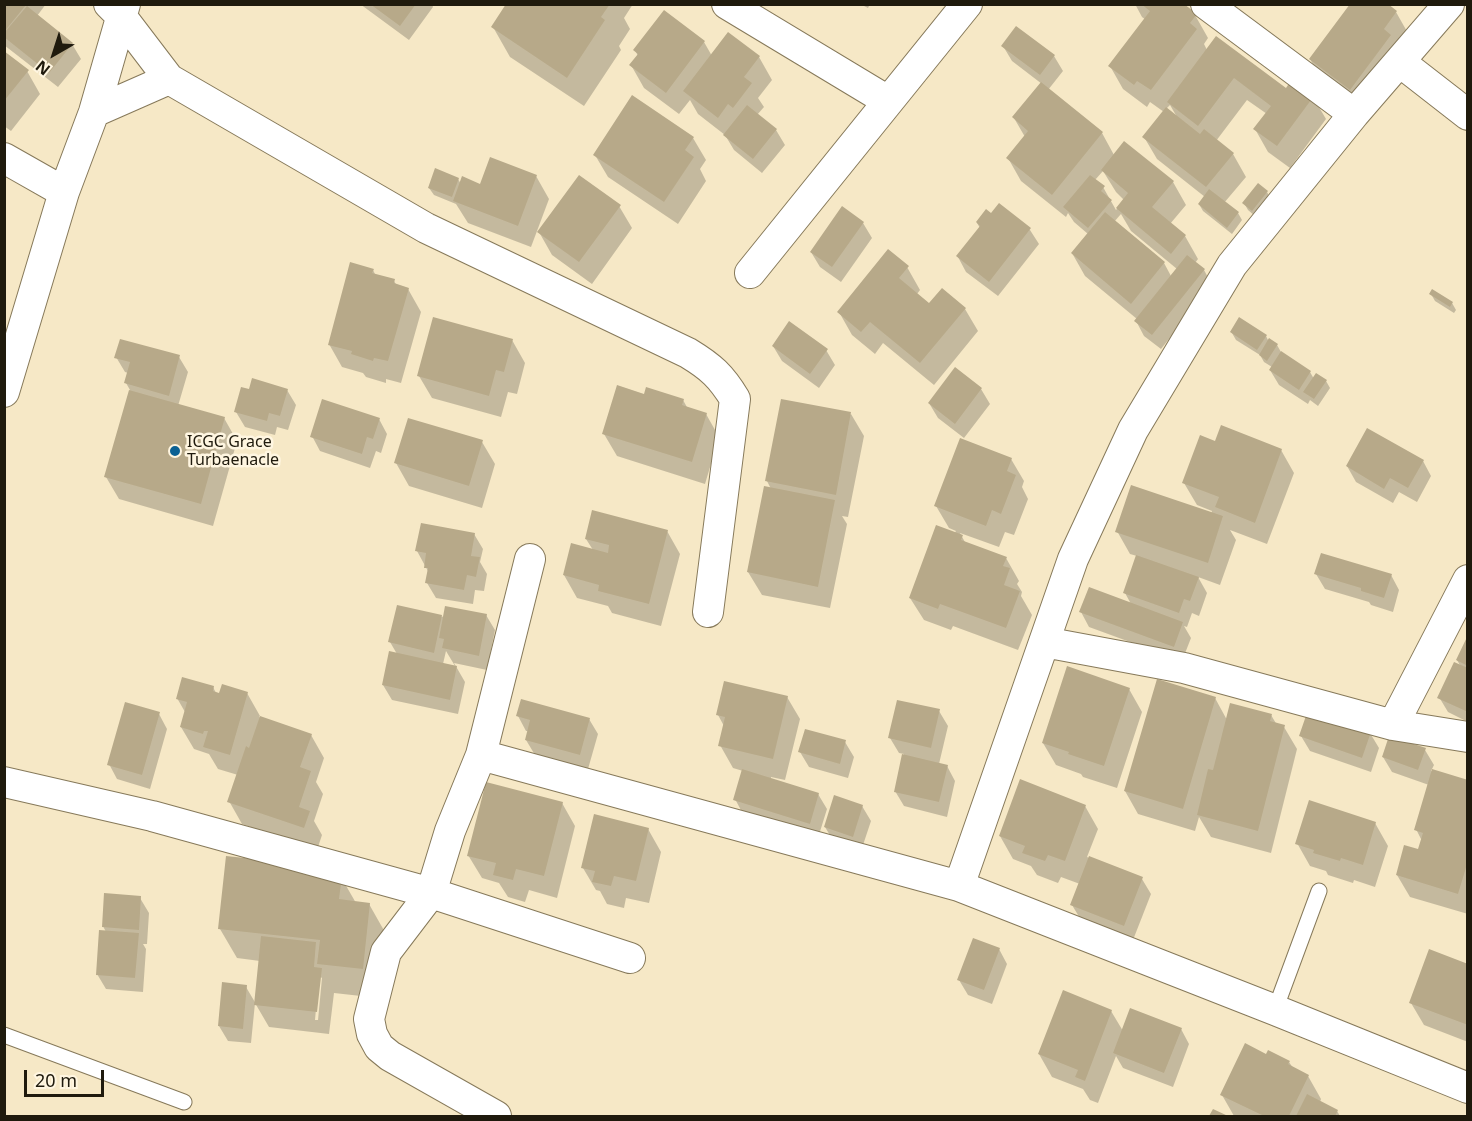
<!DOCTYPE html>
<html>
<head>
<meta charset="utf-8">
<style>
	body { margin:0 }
	#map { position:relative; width:1472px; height:1121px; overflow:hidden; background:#f6e8c6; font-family:"Noto Sans",sans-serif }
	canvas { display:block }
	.frame { position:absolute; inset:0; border:6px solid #1f1a0d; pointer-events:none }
	.north { position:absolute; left:24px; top:24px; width:60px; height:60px; -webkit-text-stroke:4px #fff6e1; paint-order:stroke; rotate:219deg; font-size:16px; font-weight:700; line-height:24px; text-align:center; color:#1f1a0d }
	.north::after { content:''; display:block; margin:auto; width:21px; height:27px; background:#1f1a0d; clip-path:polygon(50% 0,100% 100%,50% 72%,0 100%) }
	.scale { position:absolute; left:24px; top:1070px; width:80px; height:27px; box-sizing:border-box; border:3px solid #1f1a0d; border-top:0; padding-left:8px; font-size:18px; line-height:21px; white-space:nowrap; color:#1f1a0d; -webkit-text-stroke:4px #fff6e1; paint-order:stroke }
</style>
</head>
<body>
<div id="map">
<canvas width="1472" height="1121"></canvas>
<div class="frame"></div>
<div class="north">N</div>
<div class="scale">20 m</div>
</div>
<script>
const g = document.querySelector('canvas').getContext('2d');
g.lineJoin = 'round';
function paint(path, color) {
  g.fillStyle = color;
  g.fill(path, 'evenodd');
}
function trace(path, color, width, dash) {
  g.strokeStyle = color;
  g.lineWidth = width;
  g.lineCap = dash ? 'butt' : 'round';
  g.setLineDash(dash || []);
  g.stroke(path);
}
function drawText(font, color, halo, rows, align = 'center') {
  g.font = font + ' "Noto Sans",sans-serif';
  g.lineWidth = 5;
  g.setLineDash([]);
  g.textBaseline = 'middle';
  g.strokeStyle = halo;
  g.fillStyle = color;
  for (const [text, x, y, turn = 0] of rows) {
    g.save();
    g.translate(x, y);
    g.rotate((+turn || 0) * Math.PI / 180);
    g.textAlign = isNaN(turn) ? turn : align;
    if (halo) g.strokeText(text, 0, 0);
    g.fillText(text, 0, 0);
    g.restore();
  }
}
paint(new Path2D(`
	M4,4h42l-9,12 35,28 9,15 -23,28 -54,-42z
	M360,4h72l1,3 -24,33z
	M508,4h125l-9,14 6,11 -11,17 2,4 -37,56 -74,-49 -17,-30z
	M860,4h10l-2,4z
	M1135,4h46l14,11 13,23 -4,6 3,6 79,40 27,7 13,22 -36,49 -22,-16 -13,-23 12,-15 -20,-14 -31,41 17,13 13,23 -22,26 14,10 4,7 -10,14 -29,-23 -4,-7 6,-7 -48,-38 -13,-22 20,-25 -14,-10 -3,5 -24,-18 -13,-23 36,-46 -4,-3zM1170,105l7,12 -11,-8z
	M1396,12l13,23 -46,77 -40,-30 -13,-23z
	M704,42l8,14 47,1 13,23 -14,18 6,9 -7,8 19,15 9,15 -23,28 -28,-23 -9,-15 -27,-21 -8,-14 -11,14 -35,-26 -13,-23 7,-9 -3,-6z
	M1003,46l51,10 9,15 -15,19 54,43 12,22 59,27 13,23 -16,19 15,12 13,23 -3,4 9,7 8,15 -51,64 -17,-13 -8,-15 1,-2 -52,-43 -13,-23 16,-19 -14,-12 -6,-9 -2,4 -45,-36 -13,-23 17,-21 -11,-19 28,-34 -30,-23zM1103,171l13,21 8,8 -8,10 -13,-23 -8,-7zM1121,214l10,17 46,38 -6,7 -7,-13 -50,-41z
	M4,53l23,18 13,23 -29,37 -7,-5z
	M693,138l13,22 -6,9 6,12 -28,43 -70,-47 -13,-22z
	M536,176l13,23 -18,48 -63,-24 -12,-19 -22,-9 -5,-7 29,-9 3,5 20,2z
	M1267,192l4,7 -15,18 -8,-7 -4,-7z
	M999,205l31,25 9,14 -41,52 -32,-24 -8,-15 22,-29 -3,-5 14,-8z
	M619,206l13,22 -40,56 -40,-29 -13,-23z
	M863,223l9,15 -31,44 -21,-15 -9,-15z
	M907,267l13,23 -3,4 13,11 35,4 13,22 -44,54 -51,-42 -8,11 -23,-19 -13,-23z
	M373,270l3,6 18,5 3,5 11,3 13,23 -20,71 -15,-4v4l-20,-6 -3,-4 -21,-6 -13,-23z
	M1431,294l21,9 4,7 -2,3 -19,-12z
	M1232,333l34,3 3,6 8,3 4,7 29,20 4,7 12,2 4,7 -12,18 -8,-6 -2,4 -29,-19 -9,-15 2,-3 -8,-5 -4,-7 -24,-15z
	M512,340l13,23 -8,31 -9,-2 -7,25 -69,-19 -13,-22z
	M773,346l53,4 9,15 -16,23 -37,-27z
	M116,357h63l9,15 -10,34 46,12 13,23 -24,85 -94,-27 -13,-22 24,-87 -4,-7 2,-10 -3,-1z
	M981,389l9,15 -26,34 -26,-20 -9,-15z
	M287,390l9,15 -8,25 -11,-3 -2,8 -30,-8 -9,-15z
	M645,396l38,4 5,9 18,5 13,23 -14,47 -88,-28 -13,-22z
	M851,414l13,22 -16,81 -6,-1 5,8 -17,84 -68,-13 -14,-23 23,-83 -4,-8z
	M379,419l8,15 -6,19 -5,-2 -6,17 -50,-17 -8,-15z
	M482,442l13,22 -13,44 -73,-22 -13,-23z
	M1216,443l65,7 13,23 -27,71 -37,-14 6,10 -16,45 -22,-8 9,16 -8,23 -7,-3 -5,14 -3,-1 7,12 -9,23 -93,-34 -8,-15 50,-8 -6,-11 12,-37 -7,-2 -13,-23 94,-17 1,-3 -15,-6 -13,-22z
	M1011,459l13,22 -2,6 6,12 -14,36 -9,-3 -6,15 -39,-14 6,11 40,14 13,23 -2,3 5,8 -1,4 11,19 -14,35 -65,-24 -2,4 -27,-10 -14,-22 46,-67 -7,-3 -13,-22z
	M1423,461l8,15 -14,26 -18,-10 -6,11 -37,-21 -9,-16z
	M667,531l13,23 -19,72 -49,-13 -4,-7 -31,-8 -13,-23 29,-25 -7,-11z
	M474,534l9,15 -3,13 7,12 -3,17 -9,-1 -2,14 -37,-6 -9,-15 2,-10 -12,-22z
	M1316,574l75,1 8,15 -6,22 -22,-7 -2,-3 -44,-13z
	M398,607l46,10 42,-2 9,15 -8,40 -33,-7 11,19 -7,32 -66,-14 -9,-15 14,-31 -7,-12zM446,651l9,15 -12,-2z
	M1468,639v83l-20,-10 -9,-15 22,-30 -4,-7z
	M213,687l3,6h31l13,23 -1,1 52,18 13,23 -8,24 7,12 -9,27 8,14 -5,15 -75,-26 -13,-23 9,-26 -20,-6 -9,-15 -15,-5 -13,-22 4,-15 -8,-14z
	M1129,689l13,23 -25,76 -34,-11 -2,-3 -25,-9 -13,-22z
	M787,697l13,22 -15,61 -14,-3v3l47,14 9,15 -9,29 -75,-24 -8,-15 8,-28 -10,-3 -13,-23 4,-19 -6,-11z
	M1215,698l12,22 44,-5 6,10 7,2 13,22 -26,104 -60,-16 -12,-20 -4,14 -57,-17 -13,-23z
	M939,711l9,15 -9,38 8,2 8,15 -8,36 -43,-11 -9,-15 9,-37 -5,-1 -9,-15z
	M159,714l8,15 -17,60 -33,-10 -8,-15z
	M518,716l71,3 9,15 -10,35 -53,-14 -9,-15 3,-9h-3z
	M1370,733l9,15 -8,24 -61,-21 -9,-15z
	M845,742l9,15 -6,21 -39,-11 -9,-15z
	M1425,750l9,15 -3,6 37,11v132l-58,-17 -13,-22 22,-24 3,-10 -6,-12 13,-44 -37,-13 -9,-15z
	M562,803l13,23 -18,72 -28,-8 -4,12 -17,-5 -9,-14 -17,-5 -14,-23z
	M862,806l9,15 -10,30 -27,-9 -9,-15z
	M1085,806l13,23 -11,28 55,22 9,15 -18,46 -52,-20 -9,-15 8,-21 -19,-7 -3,6 -21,-8 -6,-9 -18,-7 -13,-23z
	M1375,823l13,23 -13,41 -21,-7 -1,3 -25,-8 -2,-4 -16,-5 -13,-23z
	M648,829l13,23 -12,51 -23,-5 -2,10 -17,-4 -7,-13 -4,-1 -13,-22z
	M341,877l15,26 13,1 17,30 -7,64 -45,-5 -5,41 -60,-7 -14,-24 -4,40 -23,-2 -9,-15 27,-39 10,17 4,-43 -23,-3 -17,-29zM319,976l3,2 -4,42h-3z
	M140,898l9,15 -2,31h-4l3,5 -3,43 -37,-3 -9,-15 9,-42 -3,-6z
	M999,949l8,15 -15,40 -24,-9 -9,-15z
	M1468,966v76l-44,-17 -13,-22z
	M1111,1011l12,20 58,-2 8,15 -16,43 -50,-19 -7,-12 -18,47 -8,-3 -7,-11 -31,-12 -13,-23z
	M1267,1056l22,6 4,6 15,8 13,23 -1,3 17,9 3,5h-106l-12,-21z`), '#0003');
paint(new Path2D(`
	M370,4h46l-16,22z
	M506,4h104l-9,13 4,3 -38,58 -76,-51z
	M1141,4h43l13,10 -7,9 7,6 -46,61 -14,-9 -3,4 -26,-19 42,-55z
	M1350,4h38l9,7 -13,18 7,6 -41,55 -41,-31z
	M4,5h22l-22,27z
	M27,6l46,37 -24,30 -45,-36v-4z
	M664,10l41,31 -39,52 -37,-28 9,-11 -5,-4z
	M1016,26l39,29 -15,20 -39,-29z
	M728,32l32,24 -16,21 8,6 -19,25 -5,-4 -10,14 -35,-27z
	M1216,36l70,52 6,-9 22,17 -37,50 -24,-17 18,-23 -37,-28 -36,48 -31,-24z
	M4,51l25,19 -25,31z
	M1041,82l62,50 -51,63 -46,-37 22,-27 -16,-14z
	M632,95l62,42 -9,13 9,7 -30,45 -71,-47z
	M747,105l30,24 -24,30 -30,-24z
	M1166,107l34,27 4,-5 30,24 -28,34 -64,-50z
	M1124,141l50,40 -22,26 34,28 -15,19 -55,-46 12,-15 -27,-23z
	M490,157l47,18 -19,51 -65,-25 9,-25 18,8z
	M435,168l24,10 -7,19 -24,-9z
	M579,175l42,30 -42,57 -42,-30z
	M1090,175l15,11 -4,5 11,9 -24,28 -25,-21z
	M1258,183l10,8 -16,20 -10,-8z
	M1209,189l30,23 -12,16 -29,-24z
	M999,203l32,25 -42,54 -33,-26 24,-30 -4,-4 10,-13 5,4z
	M842,206l22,16 -32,45 -22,-15z
	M1105,212l60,50 -34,42 -60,-51z
	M888,249l21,17 -10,12 30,25 13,-15 24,20 -46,55 -50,-41 -9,10 -24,-20z
	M1187,255l18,14 -53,66 -18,-14z
	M350,262l24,7 -2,4 23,6 -1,4 15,5 -21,73 -14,-3 -1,3 -22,-7 1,-3 -24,-6z
	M1432,289l21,13 -3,5 -21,-13z
	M433,317l80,22 -9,33 -8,-2 -7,26 -72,-20z
	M1239,317l28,18 -10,15 -27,-18z
	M789,321l39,28 -18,25 -38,-28z
	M1269,338l9,6 -11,17 -8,-6z
	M120,339l60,16 -11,41 -45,-13 6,-21 -16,-4z
	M1281,351l30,20 -12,19 -30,-20z
	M955,367l27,21 -27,36 -27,-21z
	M1316,373l11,7 -13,19 -11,-7z
	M252,378l36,11 -8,27 -11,-3 -2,8 -33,-9 7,-25 8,2z
	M617,385l27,9 2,-7 38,12 -2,6 25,8 -15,49 -90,-28z
	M129,390l96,27 -24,87 -97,-27z
	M322,399l58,19 -7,21 -6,-2 -5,17 -52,-17z
	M781,399l70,13 -15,83 -71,-14z
	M408,418l75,22 -14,46 -75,-23z
	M1221,425l61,24 -27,74 -40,-16 4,-10 -37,-14 18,-48 15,6z
	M1367,428l57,32 -16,28 -18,-10 -6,11 -38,-23z
	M960,438l52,20 -5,13 9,4 -15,39 -9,-4 -6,16 -52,-20z
	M1131,485l92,31 -15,47 -93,-31z
	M764,486l71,14 -17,87 -71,-15z
	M592,510l76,20 -19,74 -51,-13 1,-6 -36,-10 8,-32 37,10 1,-8 -24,-6z
	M421,523l54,10 -4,23 9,1 -4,20 -9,-2 -3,15 -39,-7 3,-15h-4l2,-15 -11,-2z
	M936,525l27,10 -2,5 46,17 -4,9 7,2 -6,17 16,6 -14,37 -66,-24 -2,5 -29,-11z
	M1321,553l71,21 -8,24 -23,-7v-3l-47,-14z
	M1136,555l63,22 -9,24 -6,-2 -5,14 -56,-20z
	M1089,587l94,35 -9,25 -95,-35z
	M397,605l45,10 -8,38 -46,-11z
	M445,606l42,8 -8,42 -37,-8 2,-9 -5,-1z
	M1468,635v31l-12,-6z
	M389,651l68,15 -7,34 -68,-15z
	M1454,662l14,6v44l-31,-14z
	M1067,666l63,22 -26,78 -36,-12 1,-2 -27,-9z
	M182,677l32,9 -1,5 6,2 3,-9 26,8 -18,63 -27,-8 5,-16h-4l-1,3 -23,-7 7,-25 -11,-3z
	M1157,679l59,18 -33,112 -59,-18z
	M724,681l64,15 -15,63 -55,-13 7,-29 -9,-2z
	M521,699l69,19 -10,37 -55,-15 5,-20 -14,-4z
	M897,700l43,9 -9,39 -43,-10z
	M125,702l35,10 -18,63 -35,-10z
	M1230,703l42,11 -2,7 15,4 -27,106 -61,-16 11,-46 5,1z
	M1308,710l63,22 -9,26 -63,-22z
	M260,716l52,18 -12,33 11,4 -12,36 11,4 -6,17 -77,-26 19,-56 3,2z
	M805,729l41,11 -6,24 -42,-12z
	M1389,736l37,12 -8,22 -36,-13z
	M902,754l46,11 -9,37 -45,-10z
	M742,769l77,24 -9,31 -77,-24z
	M1432,769l36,11v81l-10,33 -62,-19 8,-30 14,4 5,-16 -9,-3z
	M1020,779l66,26 -21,56 -17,-6 -3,6 -23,-8 3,-7 -26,-10z
	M486,782l77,20 -19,74 -28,-7 -3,11 -20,-5 3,-12 -29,-7z
	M834,795l29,10 -10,32 -29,-10z
	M1309,800l67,22 -13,43 -22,-7 -1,3 -27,-8 1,-3 -19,-6z
	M594,814l55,14 -13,53 -22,-5 -3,10 -19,-4 3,-11 -14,-3z
	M226,856l95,10 21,10 -3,23 31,4 -7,66 -46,-5 3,-24 -102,-11z
	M1089,856l54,21 -19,49 -54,-21z
	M104,893l37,3 -2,34 -37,-3z
	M99,930l40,3 -4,45 -39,-3z
	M261,936l55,6 -2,25 8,1 -5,44 -63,-7z
	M973,938l27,10 -16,42 -27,-10z
	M1429,949l39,15v61l-59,-22z
	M222,982l25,3 -4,44 -25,-3z
	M1063,990l49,20 -27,71 -10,-4 3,-7 -40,-16z
	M1130,1008l52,20 -18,45 -51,-20z
	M1245,1043l21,11 2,-4 22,11 -2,3 21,11 -20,41h-25l-44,-21z
	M1307,1094l31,16 -3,6h-39z
	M1213,1109l15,7h-19z`), '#b7a989');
const lane = new Path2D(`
	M1275,1010l44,-119
	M4,1035l180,67`);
const street = new Path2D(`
	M109,4l12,12 48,63 257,149 262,125c23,14 33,23 47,46l-27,213
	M727,4l161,97
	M1206,4l148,110
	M1400,62l68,53
	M94,112l75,-33
	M4,158l60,34
	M750,273l217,-269
	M4,392l60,-200 30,-80 31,-108
	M1044,642l140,26 209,57 75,12
	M1393,725l75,-145
	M481,755l478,131 316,124 193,78
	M4,782l148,34 279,77 199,65
	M959,886l114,-327 60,-129 99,-165 122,-151 95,-110
	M496,1116l-106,-60 -11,-9 -7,-13 -3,-15 17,-67 45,-59 19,-62 31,-76 49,-196`);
trace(lane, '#86795a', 17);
trace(street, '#86795a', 32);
trace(lane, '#fff', 15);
trace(street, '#fff', 30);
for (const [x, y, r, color] of [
	[175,451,6,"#0b6193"]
]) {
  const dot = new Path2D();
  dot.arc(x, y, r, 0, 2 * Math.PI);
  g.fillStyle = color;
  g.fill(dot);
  trace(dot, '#fff6e1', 2);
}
drawText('16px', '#1f1a0d', '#fff6e1', [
	["ICGC Grace",187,442],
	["Turbaenacle",187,460]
], 'left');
</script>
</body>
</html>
